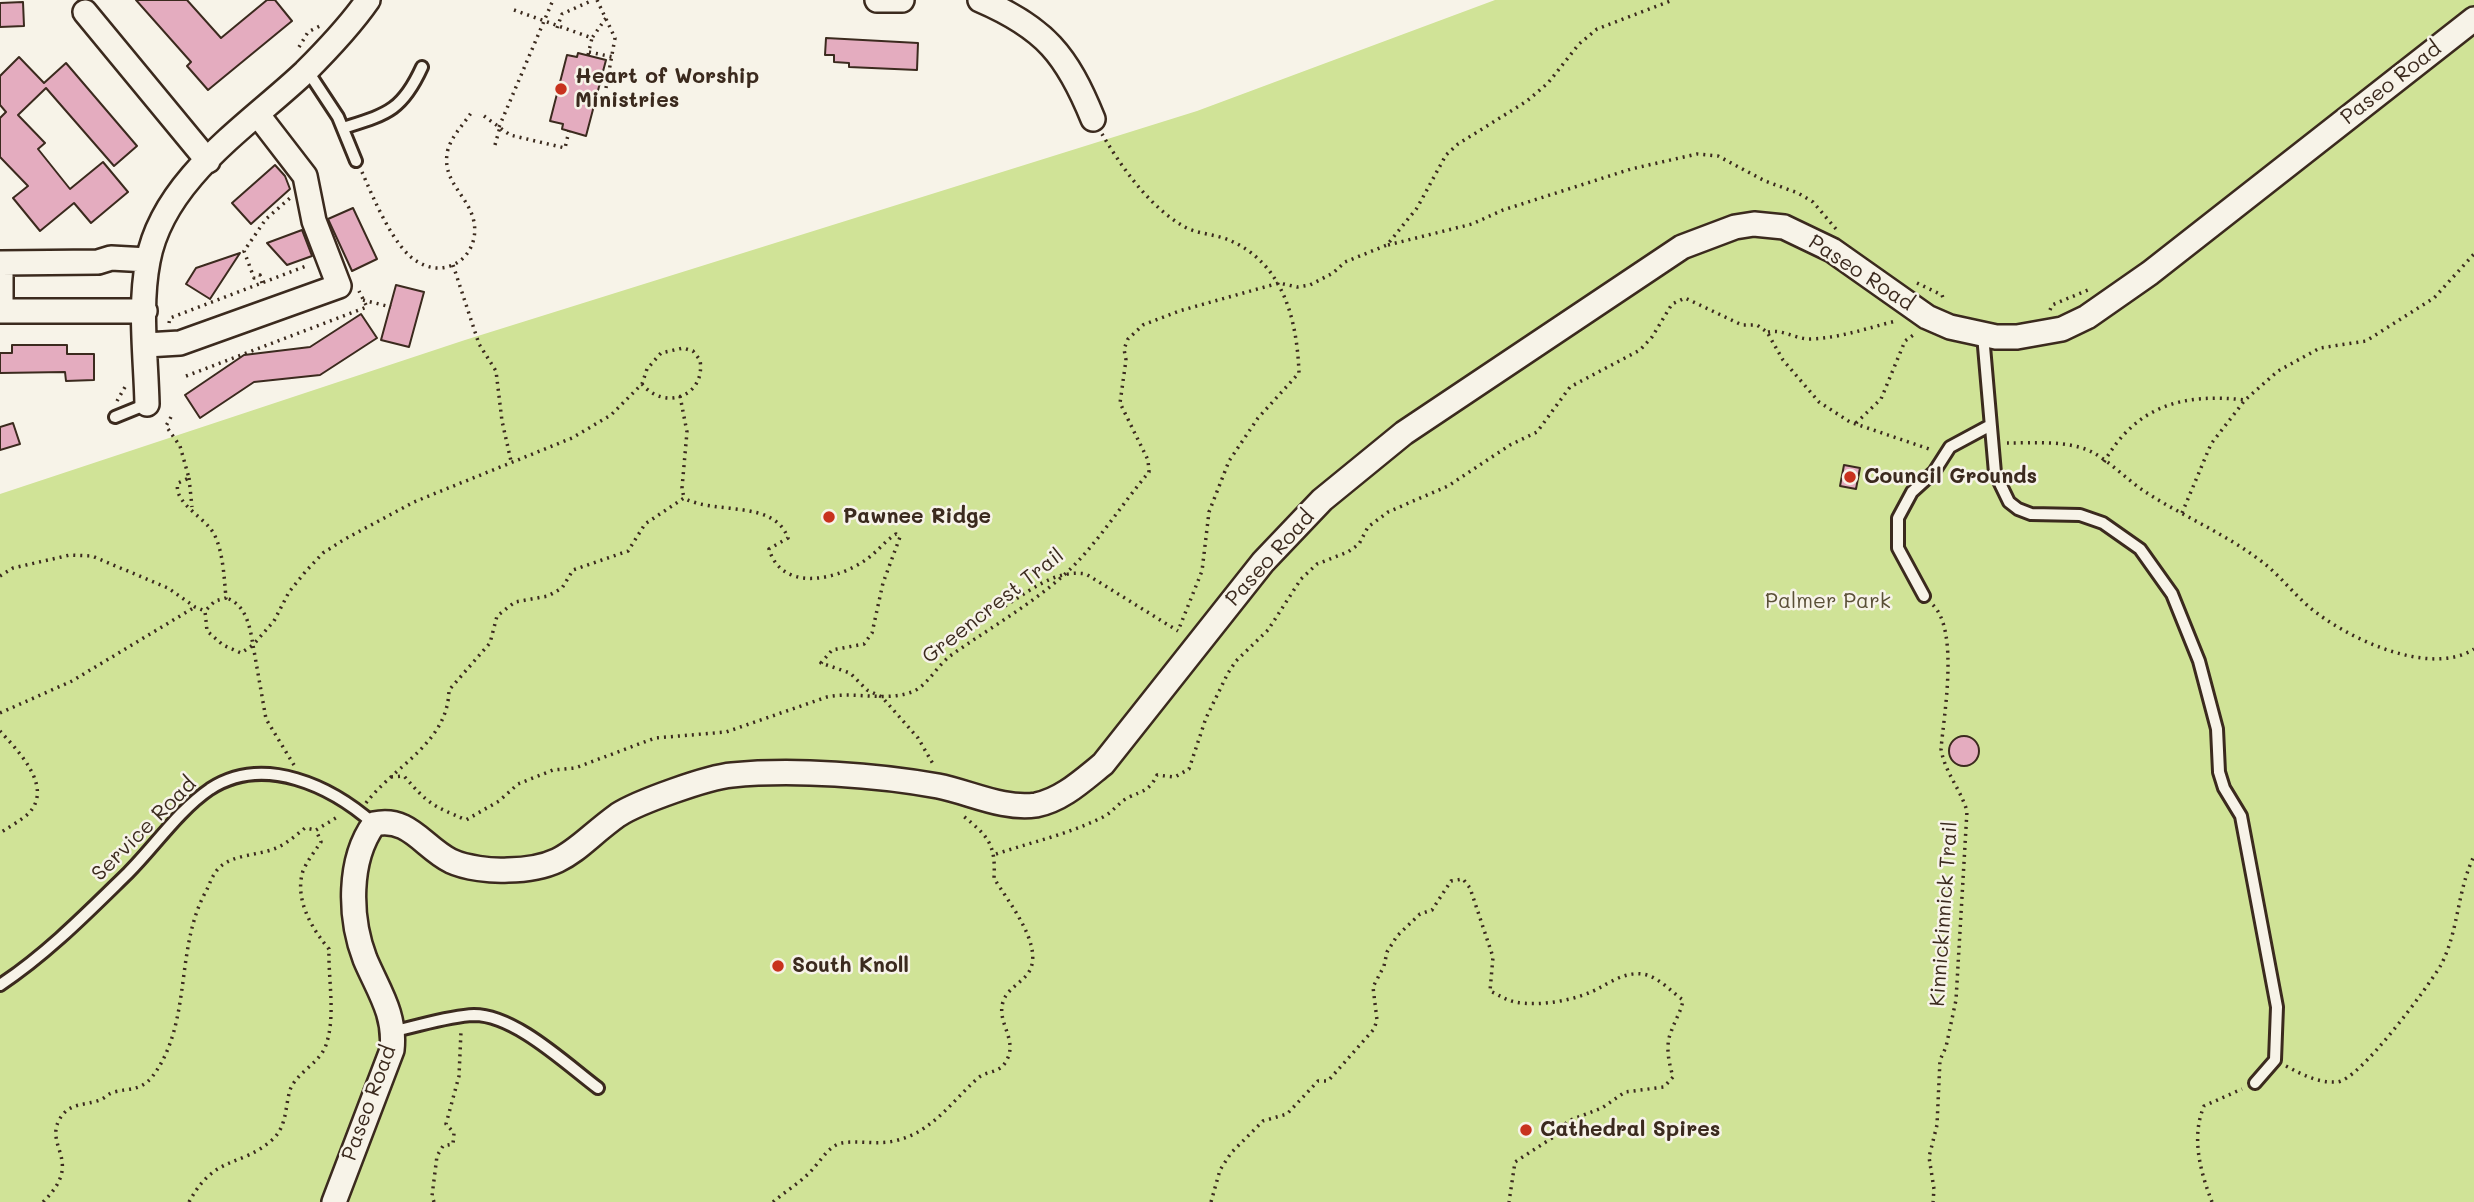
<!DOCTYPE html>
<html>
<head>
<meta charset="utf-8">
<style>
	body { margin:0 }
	canvas { display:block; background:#f7f3e8 }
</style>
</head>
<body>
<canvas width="2474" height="1202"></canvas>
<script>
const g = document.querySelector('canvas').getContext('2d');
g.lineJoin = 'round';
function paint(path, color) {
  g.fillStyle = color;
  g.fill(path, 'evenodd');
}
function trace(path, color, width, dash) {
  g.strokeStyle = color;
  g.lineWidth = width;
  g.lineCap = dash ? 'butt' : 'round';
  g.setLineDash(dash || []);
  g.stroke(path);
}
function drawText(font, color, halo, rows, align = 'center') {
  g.font = font + ' Mali,sans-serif';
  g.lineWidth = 5;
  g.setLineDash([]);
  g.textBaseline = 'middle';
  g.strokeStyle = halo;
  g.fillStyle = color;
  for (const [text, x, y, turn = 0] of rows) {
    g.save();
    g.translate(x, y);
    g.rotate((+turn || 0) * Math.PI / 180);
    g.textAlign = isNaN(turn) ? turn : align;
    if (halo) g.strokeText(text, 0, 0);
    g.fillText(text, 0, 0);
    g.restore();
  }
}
paint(new Path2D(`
	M1495,0h979v1202h-2474v-708l465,-154 732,-229z`), '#d0e397');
const building = new Path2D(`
	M136,0h51l34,38 46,-38h8l17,21 -84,69 -21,-24 4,-4z
	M23,2l1,24 -24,1v-24z
	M826,38l92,5 -1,27 -68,-3v-4l-15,-1v-7h-9z
	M578,53l28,7 -20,76 -24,-7 1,-5 -13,-3 17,-66 10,2z
	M19,57l25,26 22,-20 71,83 -23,20 -68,-78 -28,27 27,28 -7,6 32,40 33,-27 25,30 -37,31 -17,-20 -34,28 -27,-33 15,-12 -28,-29v-39l6,-6 -6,-7v-29z
	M275,165l10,11 5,13 -39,35 -19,-21z
	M353,208l24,51 -25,12 -24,-52z
	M302,230l10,26 -25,9 -20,-22z
	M240,253l-30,46 -24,-15 10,-16z
	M396,285l28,7 -15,55 -28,-7z
	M361,314l16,24 -57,37 -66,7 -54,36 -15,-23 59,-40 66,-8z
	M12,345h55v9h27v26l-28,1 -1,-9 -65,1v-20h12z
	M13,423l7,21 -20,6v-23z
	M1844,465l16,3 -4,21 -16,-3z
	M1949 751a15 15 0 1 1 30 0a15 15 0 1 1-30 0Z`);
paint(building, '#e4acbf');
trace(building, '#3b2a1e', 2);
const lane = new Path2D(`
	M307,70l31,47 18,44
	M343,128c44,-14 59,-17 79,-61
	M1983,335l12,138 14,29 9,7 13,5 49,1 23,8 37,26 32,45 27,67 18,68 2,43 5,16 17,28 36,191 -2,53 -20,23
	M115,417l32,-13
	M1924,596l-26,-48v-30l14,-26 22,-20 16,-25 39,-21
	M0,985c47,-31 88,-73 128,-112 27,-27 50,-62 82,-84 54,-35 121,-3 164,35
	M394,1031c25,-5 54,-15 80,-16 41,0 92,49 124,73`);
const street = new Path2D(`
	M877,0h25
	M980,0c65,28 87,55 113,119
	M85,12l123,149
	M145,311h-144v-48l97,-1 13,-4 37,2
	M146,345l34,-2 159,-57 -25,-65 -9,-45 -47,-61
	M147,404c-1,-46 -8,-97 1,-143 15,-82 101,-136 157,-189 23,-23 45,-46 63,-72
	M334,1202l58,-152c4,-36 -14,-60 -27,-91 -16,-42 -17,-99 9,-135 35,-8 49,23 77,37 15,7 40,10 57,9 59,-1 67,-24 110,-55 20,-13 90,-38 114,-40 62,-6 145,0 206,11 31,6 66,24 98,19 26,-5 47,-25 67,-41l160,-202 59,-62 82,-67 278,-186 53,-20 19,-3 30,3 48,23 95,67 23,10 46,10h21l45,-8 25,-12 63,-44 324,-254`);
trace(lane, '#3b2a1e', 16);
trace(street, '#3b2a1e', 28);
trace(new Path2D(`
	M597,0l18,38 -9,50
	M514,10l78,28 14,-20
	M557,28l5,-14 31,-14
	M299,47l9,-15 12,-6
	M589,52l24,5
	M588,55l4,-17
	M484,116l26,19 55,13 4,-17
	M499,127l54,-127
	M1102,134c20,34 47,72 81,92 13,8 32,8 46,14 54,23 68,79 70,133l-41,45 -29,43 -20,51 -7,59 -24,60
	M495,145l5,-18
	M362,172c11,25 32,77 56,90 30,18 62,-7 56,-40 -5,-26 -31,-39 -27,-68 2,-15 16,-29 24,-41
	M1388,245l84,-21 31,-14 128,-41 66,-15 21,2 47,25 33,12 15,9 23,27
	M453,265l26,79 17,27 6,50 9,40
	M262,283l-2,-8 -6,3 -10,-27 22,-32 24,-21
	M1917,283l25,12 2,6
	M363,300l28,7
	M2050,310l2,-5 36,-15
	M169,323l1,-5 139,-53
	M1768,332c15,-3 27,7 42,7 31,-1 57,-11 86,-18
	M186,376l181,-69 -8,-16
	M680,396l7,36 -5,56 2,10
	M117,401l8,-14
	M171,417l-5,9 14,20 9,32 -11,5c-5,17 21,32 31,44 14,15 15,50 17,71l-11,3 -10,10
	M1856,423l25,-24 24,-58 11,-8
	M2007,443c26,0 61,-3 85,9 19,10 36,29 55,41 36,23 76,40 110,65 20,14 33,32 51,48 36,31 121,72 166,43
	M2104,462c33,-57 79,-69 141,-62
	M189,478l3,29
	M2182,513l29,-69 34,-44 33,-29 42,-23 46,-7 22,-14 46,-29 40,-44
	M0,576l13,-8 57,-13 22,1 76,32 27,19 10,4 2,20 16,14 18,8 12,-8c-3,-18 -7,-41 -27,-47
	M1933,605c26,26 11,109 8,144 4,24 19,39 26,62l-11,189 -10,47 -6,13 -3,65 -8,32 5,32 -1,13
	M1005,606c25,-15 50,-37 81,-32l92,57
	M0,713l72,-32 123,-74
	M0,731c17,19 55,56 28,83 -8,7 -19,13 -28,19
	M294,765l-28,-46 -13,-74 21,-24 15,-29 17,-21 17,-18 22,-14 69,-37 158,-64 39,-23 31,-31 5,-15 14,-16 22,-5 10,3 7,9c6,37 -36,51 -58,24
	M391,777l13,-1c25,29 28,29 62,44l33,-19 19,-17 35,-14 22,-2 80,-30 71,-6 101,-35c27,-6 57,5 85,-5 15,-6 25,-26 38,-36 38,-27 79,-50 114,-81 32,-29 57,-70 85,-103l-1,-12 -28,-57 6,-43 -2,-11 4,-10 15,-14 36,-14 100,-28 18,4 13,-2 23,-12 12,-11 42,-17 30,-37 29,-53 12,-11 69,-43 21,-18 31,-39 18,-15 76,-29
	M366,803c28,-37 82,-60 83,-113l41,-47 7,-27 18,-14 33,-6 14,-8 11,-18 55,-19 17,-27 39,-26c30,17 90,1 104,40l-19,11c13,44 69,31 98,10 11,-8 18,-18 29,-25l4,3 -17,46 -11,50 -8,11 -32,6 -11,13 29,10 17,17 15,7 36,41 15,26
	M996,854c36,-12 73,-20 107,-37 10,-5 16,-15 26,-20 14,-6 21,-7 28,-22l18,2 14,-8 17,-51 22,-45 8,-12 32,-31 33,-51 16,-15 31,-12 11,-8 9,-17 20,-15 60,-26 62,-41 27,-13 33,-45 70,-37 12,-13 20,-33 13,-6 57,27h15l10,7 16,28 36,42 31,20 82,28
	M2286,1066c17,9 32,17 51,16 22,-1 91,-95 104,-117 18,-35 16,-74 33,-109
	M43,1202c41,-40 2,-54 16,-82 10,-18 25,-14 41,-20 5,-2 9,-7 14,-8 16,-4 26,-1 38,-15 40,-52 23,-125 52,-182 6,-10 7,-19 15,-27 12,-13 39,-13 55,-19 11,-4 21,-13 31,-21l11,2
	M189,1202c26,-48 51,-34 83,-62 15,-13 13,-33 18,-50 6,-17 30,-27 36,-45 10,-29 2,-66 3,-96 -17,-20 -35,-50 -26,-78 4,-10 12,-20 18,-29l-5,-12 23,-14
	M434,1202l-2,-6 5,-40 6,-10 10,-2 1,-11 -8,-9 13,-48 2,-45
	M773,1202c15,-13 32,-22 44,-38 7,-8 13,-18 24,-21 17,-3 36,2 53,-2 38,-8 57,-39 84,-63 8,-7 21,-5 27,-15 15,-22 -9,-40 -2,-61 4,-14 21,-20 27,-32 13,-27 -24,-71 -36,-92 2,-34 -6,-42 -32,-63
	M1211,1202l9,-32 11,-17 32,-32 24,-7 31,-33h10l46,-52 3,-9 -4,-33 11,-21 3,-14 10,-16 23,-22 12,-4 19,-29 12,-2 7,9 23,69 -3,34c9,4 16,9 25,11 25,5 64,-2 86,-15 13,-7 29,-17 46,-12 13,4 25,17 36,25 -2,12 -8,20 -12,32 -6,14 -2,31 2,45l-9,10 -39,5 -23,16 -34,13 -16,17 -37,24 -6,40
	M2212,1202c-12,-31 -21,-65 -8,-96l38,-17`), '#3b2a1e', 3.5, [2, 5]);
trace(lane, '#f7f3e8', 10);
trace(street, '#f7f3e8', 23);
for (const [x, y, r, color] of [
	[561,89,7,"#c8321e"],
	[1850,477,7,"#c8321e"],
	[829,517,7,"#c8321e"],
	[778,966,7,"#c8321e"],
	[1526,1130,7,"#c8321e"]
]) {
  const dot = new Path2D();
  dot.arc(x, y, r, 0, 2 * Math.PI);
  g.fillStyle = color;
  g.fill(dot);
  trace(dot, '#f7f3e8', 2.5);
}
drawText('bold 21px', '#3b2a1e', '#f7f3e8', [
	["Heart of Worship",575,77],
	["Ministries",575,101],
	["Council Grounds",1864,477],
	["Pawnee Ridge",843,517],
	["South Knoll",792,966],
	["Cathedral Spires",1540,1130]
], 'left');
drawText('21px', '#3b2a1e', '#f7f3e8', [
	["Paseo Road",2391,83,-38],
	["Paseo Road",1861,273,33],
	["Paseo Road",1270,558,-48],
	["Greencrest Trail",993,606,-38],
	["Service Road",144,829,-45],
	["Kinnickinnick Trail",1944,914,-86],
	["Paseo Road",369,1103,-70]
]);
drawText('21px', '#594f36', '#f7f3e8', [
	["Palmer Park",1828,602]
]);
</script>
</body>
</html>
